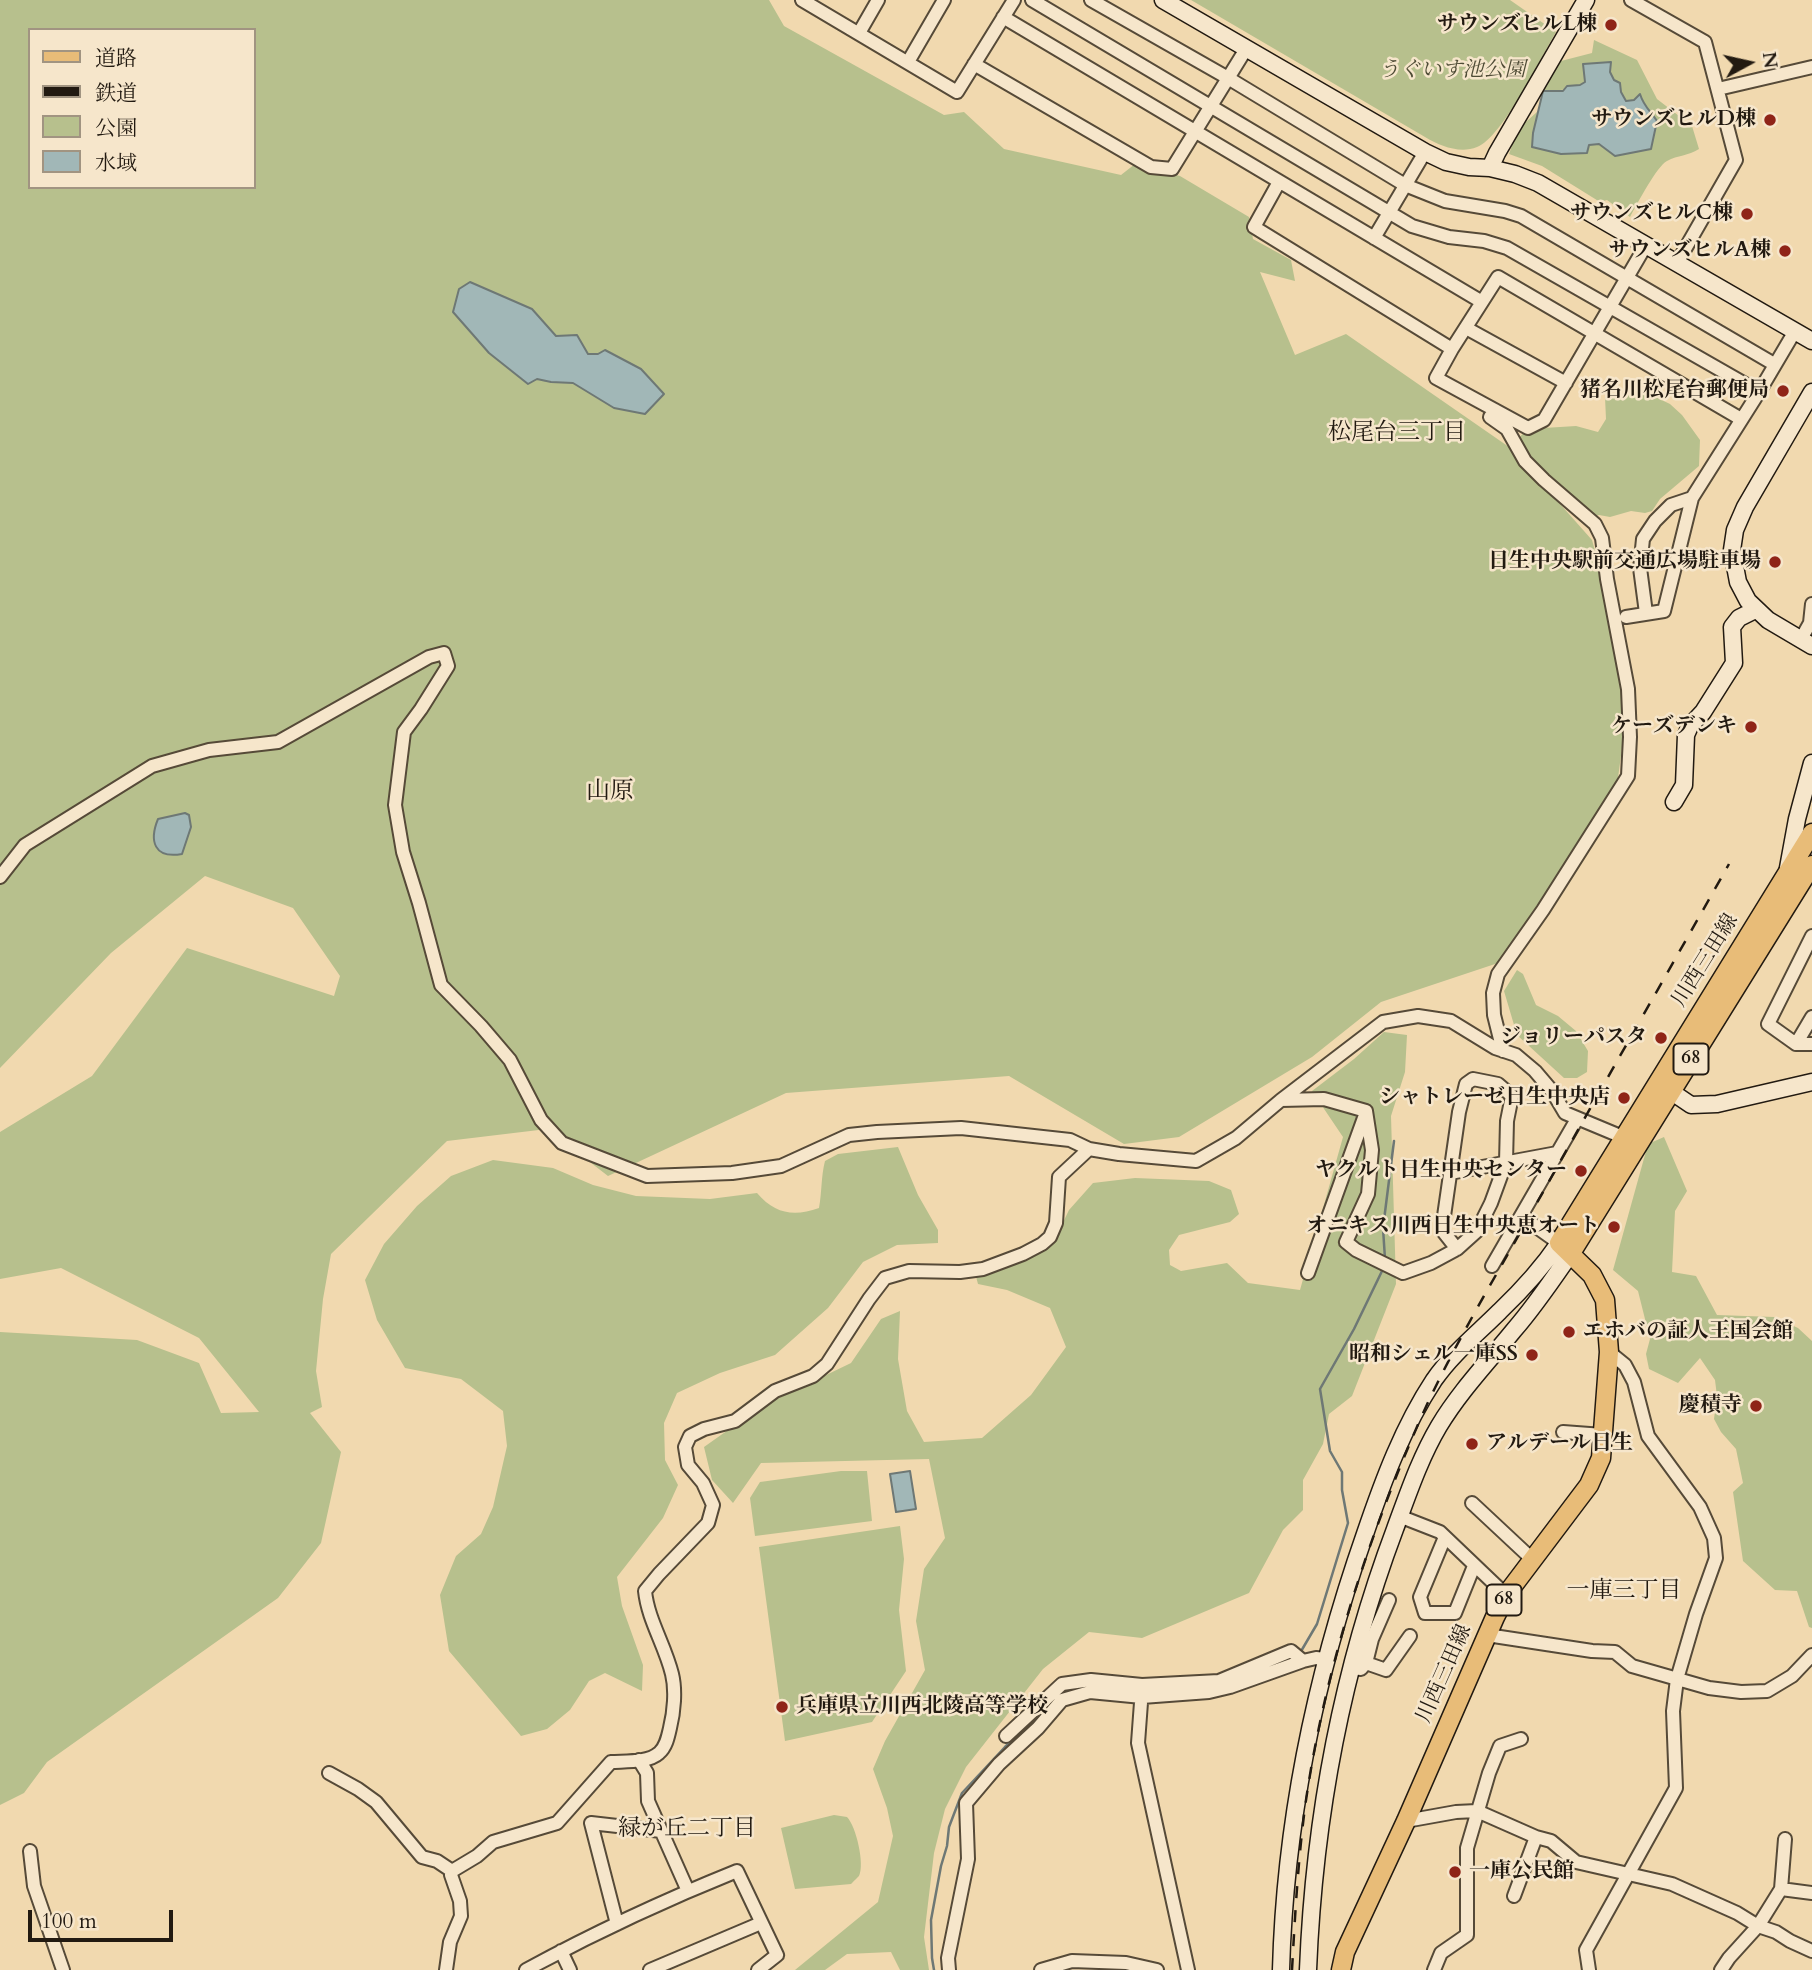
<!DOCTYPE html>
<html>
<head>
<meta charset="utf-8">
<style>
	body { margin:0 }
	#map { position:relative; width:1812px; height:1970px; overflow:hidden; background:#f1d9af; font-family:Cardo,"Noto Serif JP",serif }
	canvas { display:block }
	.legend { position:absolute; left:28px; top:28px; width:228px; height:161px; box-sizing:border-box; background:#f6e6cb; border:2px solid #a19481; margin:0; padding:9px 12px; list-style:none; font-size:21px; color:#221a11 }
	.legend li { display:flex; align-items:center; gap:14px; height:35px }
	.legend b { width:35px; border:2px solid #a19481 }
	.north { position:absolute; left:1714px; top:28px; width:70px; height:70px; -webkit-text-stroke:5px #f6e6cb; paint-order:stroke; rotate:82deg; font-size:19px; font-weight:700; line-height:28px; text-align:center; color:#221a11 }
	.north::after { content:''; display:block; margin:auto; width:24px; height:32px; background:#221a11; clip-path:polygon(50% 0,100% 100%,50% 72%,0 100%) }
	.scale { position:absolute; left:28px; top:1910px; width:145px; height:32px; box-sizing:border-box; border:4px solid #221a11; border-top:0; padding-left:9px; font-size:21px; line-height:24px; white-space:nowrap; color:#221a11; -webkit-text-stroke:5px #f6e6cb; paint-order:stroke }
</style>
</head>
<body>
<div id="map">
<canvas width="1812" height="1970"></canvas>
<ul class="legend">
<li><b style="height:9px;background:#e8bc78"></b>道路</li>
<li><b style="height:9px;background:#221a11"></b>鉄道</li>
<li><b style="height:19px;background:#b7c08d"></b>公園</li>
<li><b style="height:19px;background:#a1b7b7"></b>水域</li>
</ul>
<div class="north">N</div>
<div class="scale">100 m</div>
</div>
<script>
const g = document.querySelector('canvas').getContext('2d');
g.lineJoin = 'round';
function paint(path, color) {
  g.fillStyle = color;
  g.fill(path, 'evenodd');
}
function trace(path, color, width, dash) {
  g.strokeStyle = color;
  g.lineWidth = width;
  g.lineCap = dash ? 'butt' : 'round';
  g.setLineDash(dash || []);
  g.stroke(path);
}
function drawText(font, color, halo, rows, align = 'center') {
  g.font = font + ' Cardo,"Noto Serif JP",serif';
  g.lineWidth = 5;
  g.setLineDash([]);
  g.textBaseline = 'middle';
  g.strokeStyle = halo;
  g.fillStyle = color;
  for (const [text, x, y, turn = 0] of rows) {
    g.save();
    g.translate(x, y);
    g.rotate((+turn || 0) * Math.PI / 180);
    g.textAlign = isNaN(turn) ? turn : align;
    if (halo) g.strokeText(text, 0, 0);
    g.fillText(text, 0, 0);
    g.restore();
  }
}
paint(new Path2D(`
	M0,0h769l15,26 160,89 20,-3 40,37 117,26 14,-11 45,12 69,41 4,22 38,21 4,21 -35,-9 35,83 51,-21 163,113 19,-18 48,-3 22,6 8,-13 -1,-22 29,-6 15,3 21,10 12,11 18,25 -1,26 -39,33 -8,12 -7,2 -14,-2 -21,6 -11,-2 -19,6 -51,-52 63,71 39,140 -15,113 -106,166 -129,43 -69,55 -133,80 -55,7 -115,-68 -223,17 -178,83 -61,-47 -100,12 -116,113 -8,45 -7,72 6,36 -12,6 31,39 -20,91 -43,55 -231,164 -23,31 -24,12v-473l137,8 62,23 22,50 38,-1 -60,-74 -138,-70 -61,11v-147l92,-56 95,-128 147,48 6,-20 -47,-68 -88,-32 -94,77 -111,115zM30,30h224v157h-224z
	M1191,0h319l46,32c-15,25 -54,106 -79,115 -17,7 -37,-1 -52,-10z
	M1594,40l43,20 20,39 35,27 7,23c-11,7 -21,6 -32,12 -10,5 -30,43 -37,56l-23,-17 -7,2 -58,-36 -33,-12 9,-25 19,-17 -5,35 29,7 26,-1 1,-8 11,-1 8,5 44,-37 -7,-6 -5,-11 -5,5 -8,1 -5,-9 -1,-9 -6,-3 -4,-8v-10l-27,7 2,13c-13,9 -26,8 -42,9l18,-30 31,-8z
	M1517,970l6,4 13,31 22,11 18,15 12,20 -1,21 -10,6h-13l-47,-43 -13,-44z
	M1384,1032l23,3 -2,37 -14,44 5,168 -44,112 -23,18 -6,30 -20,36v30l-20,20 -34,63 -107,45 -53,-6 -46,37 -77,98 -21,42 -11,44 -10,84 5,33h-29l-9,-18 -44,2 -22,16h-30l83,-68 15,-66 -6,-28 -14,-39 12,-28 40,-71 -9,-49 8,-52 21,-31 -16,-79 -168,4 -28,40 -21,-23 -8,-33 58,-41 89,-43 30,-44 19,-8 -2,48 9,52 17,31 58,-4 49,-43 35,-48 -16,-39 -43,-18 -29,-6 -3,-11 51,-12 29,-22 14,-29 24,-27 42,-5 74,3 22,9 8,24 -9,8 -51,13 -10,15 1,15 11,6 46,-8 21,20 52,7 43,-153 -31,-46 42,-32z
	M1664,1137l23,54 -12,20 -3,61 24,4 21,39 57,2 24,11 14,13v287l-3,-1 -12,-36 -22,-1 -32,-29 -10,-69 10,-9 -7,-34 -15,-17 -7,-13 3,-23 -2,-16 -15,-22 -22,25 -29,-14 -3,-15 4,-15 -12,-48 -25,-21 35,-126z
	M898,1147l20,48 20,35v13l-41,2 -34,17 -35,46 -53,47 -55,18 -43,20 -13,30 1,37 13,25 -15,33 -46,59 5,29 21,59 -1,26 -37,-18 -16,8 -19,29 -23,19 -26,7 -72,-85 -9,-56 16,-39 25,-22 12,-27 14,-61 -4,-35 -42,-32 -56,-11 -28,-48 -12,-40 19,-36 33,-38 34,-30 42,-16 60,8 40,17 43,11 74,3 47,-6c18,21 37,24 62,15 3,-16 2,-32 6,-47l13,-7z
	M841,1471h26l5,50 -117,15 -5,-38 10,-16z
	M900,1526l4,33 -5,51 7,61 -34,51 -87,19 -26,-194z
	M834,1815l13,2c9,9 18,47 12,59 -1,1 -7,7 -8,8l-56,5 -14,-61z`), '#b7c08d');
const water = new Path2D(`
	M1611,62l-1,10 4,8 6,3 1,9 5,9 8,-1 6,-6c4,13 10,16 17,27l-6,28 -36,7 -16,-12 -10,1 -2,8 -26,1 -29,-7 1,-14 10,-42h20l4,-5 13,-1 5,-3 -2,-18z
	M470,282l62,27 24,27 21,-1 11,19h10l7,-4 36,19 23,25 -19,20 -31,-6 -41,-25 -22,-1 -14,-3 -9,5 -39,-31 -36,-41 6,-23z
	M185,813l4,2 2,12 -9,27c-28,5 -33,-13 -24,-35z
	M910,1471l6,38 -20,3 -6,-38z`);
paint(water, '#a1b7b7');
trace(water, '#6e7875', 2);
trace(new Path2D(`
	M1385,1259l-2,-31 11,-87
	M1300,1653l17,-29 31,-101 -6,-33v-18l-12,-21 -10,-62 34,-60 29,-60
	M1061,1693l20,-6
	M934,1970l-2,-12 -1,-38 10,-54 6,-20 2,-19 13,-34 43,-46 51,-49`), '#6e7875', 2.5);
const street = new Path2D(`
	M802,0l155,92 57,-92
	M1032,0l380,226 37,11 35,4 23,7 252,144
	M1091,0l137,78 177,107 40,16 60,10 16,5 253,148
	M1631,0l74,42 31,118 -59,103
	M1003,17l479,285
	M859,33l19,-33
	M908,62l36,-62
	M974,64l177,103 21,2 74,-120
	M1718,89l94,-22
	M1279,182l-25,45 198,122 -16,29 92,50 16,-8 102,-175
	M1374,238l51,-86
	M1466,328l100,55
	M1452,349l46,-72 243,142
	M1495,410l-5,7 17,12 18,32 19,19 51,44 7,14 5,41 21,110 2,48 -2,39 -85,134 -45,64 -5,19 1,22 9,36
	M1646,613l-6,-45 3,-29 12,-18 16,-16 21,-7
	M1626,617l38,-6 28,-113 67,-106 36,-61
	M1801,639l9,-16 2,-19
	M0,877l25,-32 127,-79 57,-16 69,-8 151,-85 15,-4 4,13 -27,43 -17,23 -9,73 8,47 16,51 22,82 40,41 29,34 31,60 21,23 85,33 85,-3 49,-7 68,-31 28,-3 84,-4 109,12 19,9 30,5 77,7 40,-23 45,-38 102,-78 35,-6 33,5 44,27 21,7 19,16 17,20 13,22 60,25 5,5
	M1812,936l-44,88 28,20h16
	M1796,1044l16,-27
	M1473,1079l25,5 14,12 -5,25 -1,41 -15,41 -14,28 -20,18 -15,-19 17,-118 7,-28z
	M1281,1100l43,-1 42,12
	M1366,1111l6,39 -4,44 -22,48 10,8 47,23 28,-10 26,-14
	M1450,1173l107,-20
	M1521,1216l38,27
	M1492,1266l85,-147
	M1308,1273l57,-158
	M1563,1432l40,3
	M1472,1503l61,57
	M1399,1516l41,16 66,63
	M1445,1537l-25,60 5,16h30l19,-47
	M1487,1635l105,16 23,1 17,14 77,22 32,4 26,-1 25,-15 20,-21
	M1366,1663l20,7 24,-34
	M1351,1668l10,1 5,-6 6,-24 17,-39
	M1142,1689l-4,54 50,227
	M1006,1736l56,-52 29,-4 51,5 77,-4 72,-30 12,10
	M639,1760l8,13 1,28 40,90
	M329,1773l29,16 18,13 46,55 15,4 15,10
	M1406,1821l50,-9 21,-1 59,26 15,4 25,21 96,22 65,29 21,13 18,6 14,9 22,10
	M30,1851l4,35 29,84
	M452,1871l25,-15 16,-14 64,-19 54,-61c14,-1 37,1 48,-9 7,-6 9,-16 11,-25 4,-16 6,-38 2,-54 -7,-29 -24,-54 -27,-83l14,-17 49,-51 5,-18 -10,-22 -15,-18 -3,-18 5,-11 14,-7 31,-8 40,-30 38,-15 14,-12 42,-65 16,-21 24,-7 51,1 23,-3 40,-15 19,-10 8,-7 6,-14 3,-46 30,-28
	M1781,1889l31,4
	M1514,1896l22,-59
	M617,1924l-26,-101 70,8
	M561,1951l9,19
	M446,1970l4,-28 11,-26 -1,-15 -9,-26 1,-4
	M526,1970c68,-37 139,-70 211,-99l40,84 -19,15
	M650,1970l111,-47
	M949,1970l-1,-12 20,-99 -2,-56 33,-39 39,-36 24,-28 28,-8 52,5 67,-5 21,-5 73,-26 13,-3 10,1
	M1041,1970l31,-9 54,2 31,7
	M1434,1970l7,-17 26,-18v-87l22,-75 11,-27 21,-7
	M1589,1970l-3,-20 90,-162 -3,-77 4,-32 19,-65 20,-56 -2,-20 -14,-31 -52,-71 -14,-54 -9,-17 -16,-13
	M1721,1970l8,-12 29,-32 23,-37 4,-50`);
const secondary = new Path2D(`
	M1163,0l262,152 21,10 23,5 21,1 25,6 23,9 274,158
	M1490,168l7,-15 89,-153
	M1812,392l-67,115 -10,23 -3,20 6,32 10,19 20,19 44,26
	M1674,802l10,-17 2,-50 4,-9 13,-14 31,-49 -2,-36 7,-9 16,-8
	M1788,868l9,-49 15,-56
	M1660,1084l31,21 26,-1 95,-22
	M1281,1970c4,-149 35,-296 84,-436 18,-53 38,-107 69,-154 19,-27 43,-46 66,-69 22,-21 42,-43 59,-68
	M1308,1970c6,-151 34,-300 87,-441 13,-35 25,-71 44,-103 21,-35 49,-64 75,-96 21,-24 39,-51 57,-77`);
const primary = new Path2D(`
	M1571,1253l241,-388
	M1341,1970l4,-18 61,-131 89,-204 11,-22 83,-110 12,-27 8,-106 -4,-52 -13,-25 -33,-32 253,-410`);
trace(street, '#564a38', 16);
trace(secondary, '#221a11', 19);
trace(primary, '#221a11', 21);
trace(street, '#f6e6cb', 12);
trace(secondary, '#f6e6cb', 16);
trace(primary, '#e8bc78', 18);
trace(new Path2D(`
	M1292,1970c3,-54 6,-109 13,-163 18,-128 57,-252 108,-371 32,-76 76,-148 116,-219 66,-118 134,-236 200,-353`), '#221a11', 2.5, [12, 12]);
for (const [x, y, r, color] of [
	[1611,25,7,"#8f2418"],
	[1770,120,7,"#8f2418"],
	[1747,214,7,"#8f2418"],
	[1785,251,7,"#8f2418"],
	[1783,391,7,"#8f2418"],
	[1775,562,7,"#8f2418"],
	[1751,727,7,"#8f2418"],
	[1661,1038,7,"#8f2418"],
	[1624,1098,7,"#8f2418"],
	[1581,1171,7,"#8f2418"],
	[1614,1227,7,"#8f2418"],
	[1569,1332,7,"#8f2418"],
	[1532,1355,7,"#8f2418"],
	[1756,1406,7,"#8f2418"],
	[1472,1444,7,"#8f2418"],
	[782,1707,7,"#8f2418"],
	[1455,1872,7,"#8f2418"]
]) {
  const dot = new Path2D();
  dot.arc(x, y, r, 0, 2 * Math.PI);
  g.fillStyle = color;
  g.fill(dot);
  trace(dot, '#f6e6cb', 2.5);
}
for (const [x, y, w] of [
	[1691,1059,35],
	[1504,1600,35]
]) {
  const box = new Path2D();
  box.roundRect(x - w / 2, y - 15.5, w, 31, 5);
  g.fillStyle = '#f6e6cb';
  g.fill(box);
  trace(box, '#221a11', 2);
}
drawText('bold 19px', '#221a11', null, [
	["68",1691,1059],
	["68",1504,1600]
]);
drawText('bold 21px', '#221a11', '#f6e6cb', [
	["サウンズヒルL棟",1597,25],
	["サウンズヒルD棟",1756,120],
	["サウンズヒルC棟",1733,214],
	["サウンズヒルA棟",1771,251],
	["猪名川松尾台郵便局",1769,391],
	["日生中央駅前交通広場駐車場",1761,562],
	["ケーズデンキ",1737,727],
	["ジョリーパスタ",1647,1038],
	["シャトレーゼ日生中央店",1610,1098],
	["ヤクルト日生中央センター",1567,1171],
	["オニキス川西日生中央恵オート",1600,1227],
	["エホバの証人王国会館",1583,1332,"left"],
	["昭和シェル一庫SS",1518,1355],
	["慶積寺",1742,1406],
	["アルデール日生",1486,1444,"left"],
	["兵庫県立川西北陵高等学校",796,1707,"left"],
	["一庫公民館",1469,1872,"left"]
], 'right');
drawText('italic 21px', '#4f4c36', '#f6e6cb', [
	["うぐいす池公園",1452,71]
]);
drawText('21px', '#221a11', '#f6e6cb', [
	["川西三田線",1706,961,-58],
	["川西三田線",1445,1674,-66]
]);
drawText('23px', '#221a11', '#f6e6cb', [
	["松尾台三丁目",1397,434],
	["一庫三丁目",1624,1592],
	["緑が丘二丁目",687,1830]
]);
drawText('24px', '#221a11', '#f6e6cb', [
	["山原",610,792]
]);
</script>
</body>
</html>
